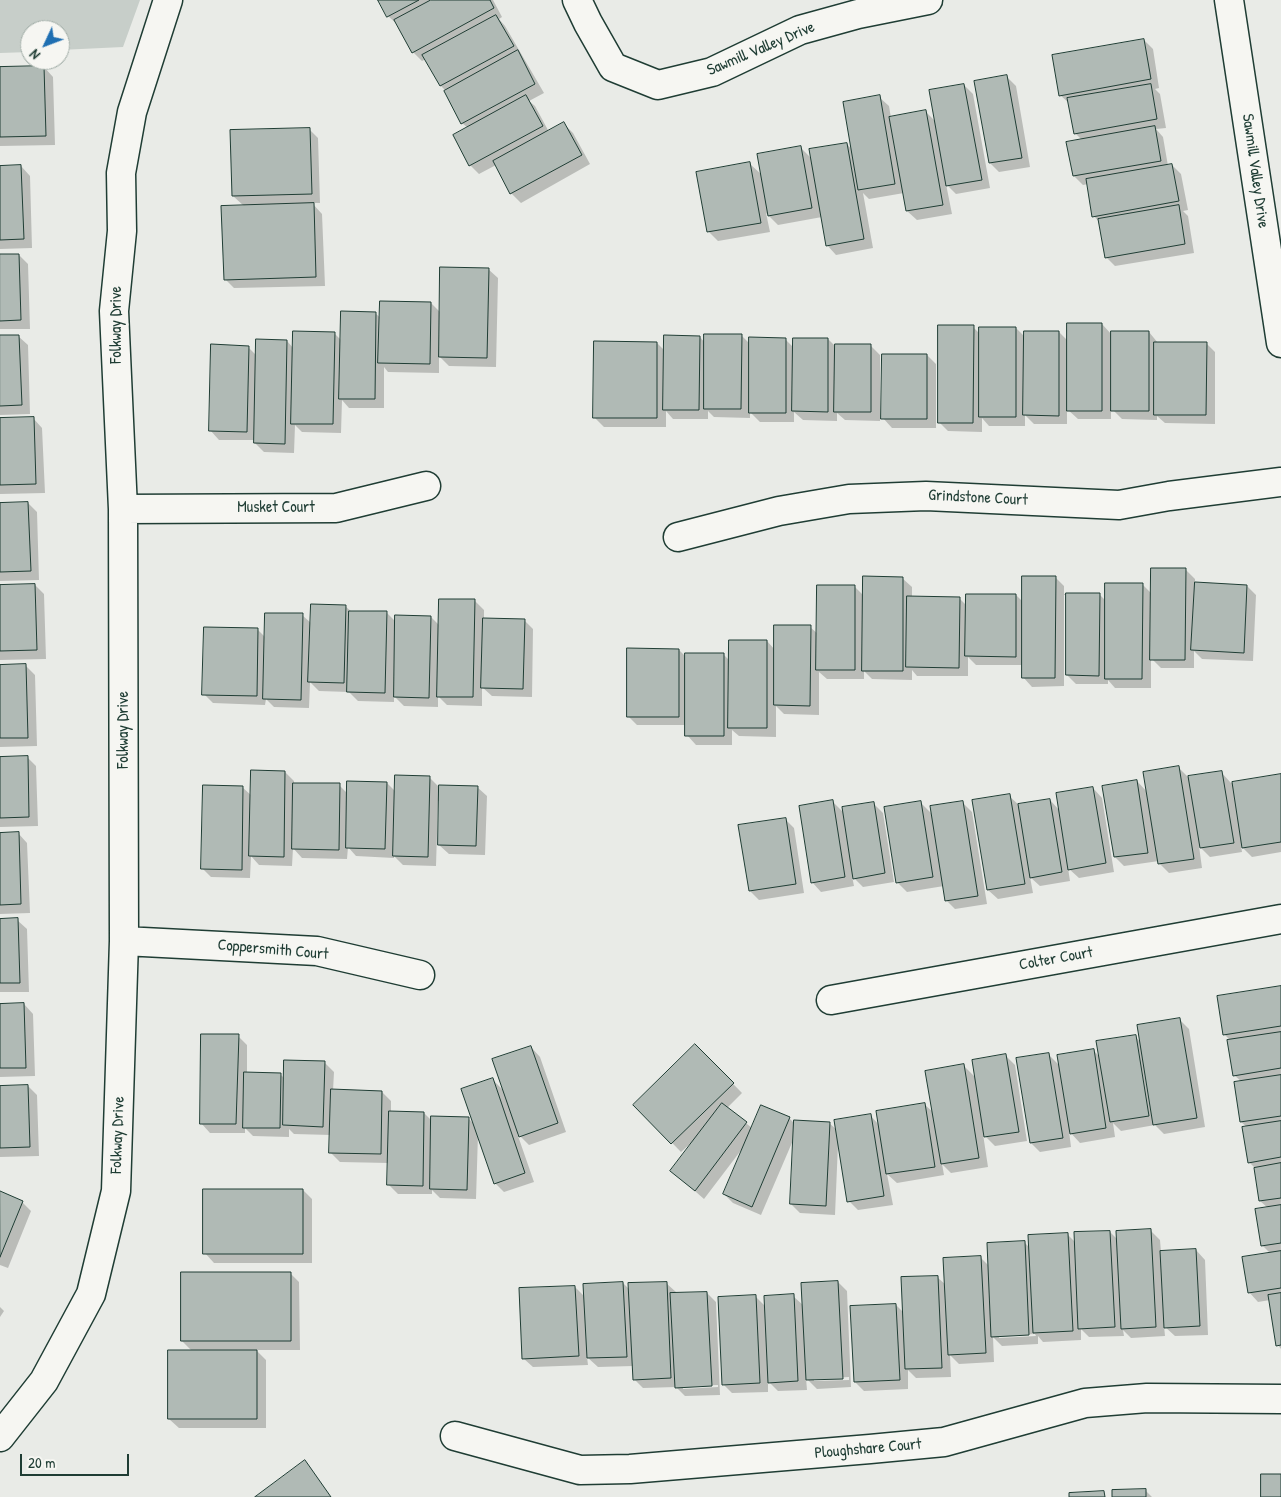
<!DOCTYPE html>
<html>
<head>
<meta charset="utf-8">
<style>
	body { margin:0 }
	#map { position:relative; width:1281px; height:1497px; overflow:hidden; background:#e9ebe7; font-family:"Patrick Hand",sans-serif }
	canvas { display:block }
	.north { position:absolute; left:20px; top:20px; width:50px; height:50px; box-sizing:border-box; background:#f6f6f2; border:1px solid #a0aca6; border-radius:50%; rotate:227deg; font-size:14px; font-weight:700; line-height:20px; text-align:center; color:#1f3d34 }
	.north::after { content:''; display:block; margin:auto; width:18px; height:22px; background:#1f6fb2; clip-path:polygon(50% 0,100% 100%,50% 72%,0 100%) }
	.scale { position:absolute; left:20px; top:1454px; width:109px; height:22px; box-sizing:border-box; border:2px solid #1f3d34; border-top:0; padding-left:6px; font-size:15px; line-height:18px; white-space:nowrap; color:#1f3d34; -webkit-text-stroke:4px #f6f6f2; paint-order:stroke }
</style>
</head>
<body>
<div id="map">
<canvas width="1281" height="1497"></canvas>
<div class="north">N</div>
<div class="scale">20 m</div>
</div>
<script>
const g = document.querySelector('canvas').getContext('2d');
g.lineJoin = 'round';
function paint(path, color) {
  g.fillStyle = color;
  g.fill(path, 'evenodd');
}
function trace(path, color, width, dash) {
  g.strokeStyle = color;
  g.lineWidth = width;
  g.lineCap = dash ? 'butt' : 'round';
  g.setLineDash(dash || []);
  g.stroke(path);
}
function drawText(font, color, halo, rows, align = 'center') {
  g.font = font + ' "Patrick Hand",sans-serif';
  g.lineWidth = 5;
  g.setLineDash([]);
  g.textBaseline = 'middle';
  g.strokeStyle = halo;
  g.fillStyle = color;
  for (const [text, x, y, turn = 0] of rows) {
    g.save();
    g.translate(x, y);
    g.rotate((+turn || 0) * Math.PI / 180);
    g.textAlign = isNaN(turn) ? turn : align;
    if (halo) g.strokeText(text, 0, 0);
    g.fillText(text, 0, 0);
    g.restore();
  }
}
paint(new Path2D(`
	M0,0h140l-17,47 -63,3v-20h-30v22l-30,1z`), '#c7cec9');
paint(new Path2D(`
	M380,0h113l9,17 -3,2 6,7 39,67 -15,8 6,5 14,26 15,-8 9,9 17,31 -69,39 -10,-10 -15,-28 -17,9 -9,-9 -2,-37 -6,-5 -16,-32 -5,-5 -15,-27 -4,2 -9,-9 -15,-27 -10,-9z
	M1144,40l9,9 6,39 -4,1 5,5 6,34 -10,1 7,8 5,29 4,-1 9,9 7,36 -5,1 5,5 6,37 -79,13 -9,-9 -6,-34 -6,-7 -6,-32 -5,1 -9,-9 8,-36 -7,-7 -5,-29 -10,-9z
	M44,67l9,10 2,68 -55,1v-78z
	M1007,77l9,9 14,81 -31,5 -9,-9z
	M964,85l9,9 17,94 -34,6 -10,-10 6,30 -35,6 -10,-9 -3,-18 -35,6 -6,-6 10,55 -37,7 -9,-10 -5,-28 -44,8 -12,-12 4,19 -52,9 -9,-9 -11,-59 52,-9 12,11 39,-27 11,11 35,-15 5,6 27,-53 10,9 2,12 35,-6 10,10z
	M309,129l9,9 2,65h-8l10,11 3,72 -91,2 -9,-9 19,-73 -11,-10z
	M21,166l9,10 2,72 -32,1v-82z
	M19,255l9,9 2,65h-30v-73z
	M488,269l10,9 -2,89 -47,-1 -10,-10v17l-51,-1 -4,-5v41h-35l-7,-8 -1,33 -39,-1 -7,-7 -1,28 -30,-1 -9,-9v-3h-36l-9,-10 38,-83 9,9 30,-15 7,8 40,-16 7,7 35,-26 5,4 50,-15 10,10z
	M1102,324l10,11 37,-3 9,11h48l9,9v72l-50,-1 -8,-7v4l-35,-1 -11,-11v11h-33l-11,-10v15h-33l-9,-9v11h-36l-7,-8v14l-34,-1 -9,-9 34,-95 7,7 36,-6 9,9 34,-5 10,10z
	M741,335l9,9 35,-5 9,9 34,-9 8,8 35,-1 9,9v66l-35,-1 -8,-7v8l-34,-1 -9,-8v10h-34l-10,-10v6l-36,-1 -6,-6v8h-35l-7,-8v16h-62l-10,-10 63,-74 8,8 35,-14 5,6z
	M0,336h18l10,9 2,69 -30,1z
	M927,355l9,9v64h-44l-9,-10z
	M33,418l9,10 3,65 -45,1v-75z
	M28,503l9,9 2,68 -39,1v-77z
	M1185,569l10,10v4l52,3 9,9 -3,66 -51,-2 -8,-8v17h-33l-10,-10v30h-36l-7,-8v4h-32l-9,-9v-80h-3v91l-32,1 -9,-10v-12h-47l-8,-8v19h-51l-5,-6v10l-40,-1 -8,-8v8h-37l-8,-7v43l-35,-1 -8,-8v31l-37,-1 -7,-6v15h-36l-9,-10v-10h-50l-9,-9 51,-66 8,8 36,-4 7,7 37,-20 8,9 35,-23 8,7 37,-47 9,9 38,-18 10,9v11h47l8,8 49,-11 8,8 31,-26 9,9v8h35l7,7 36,-17 10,10z
	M35,585l9,9 2,65 -46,1v-74z
	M475,601l9,9v9l40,1 9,9 -1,68 -40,-1 -10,-9v19l-35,-1 -9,-9v11l-34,-1 -10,-10v6l-36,-1 -9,-9 -30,-1 -9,-9 -1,26 -35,-1 -8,-8 -1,6 -52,-2 -9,-9 54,-64 8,8 36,-23 9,8 34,-17 7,6h34l11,11 34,-6 9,9z
	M25,665l10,10 2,71 -37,1v-81z
	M27,757l9,9 2,60 -38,1v-69z
	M1178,767l10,10 33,-5 10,11 50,-7v76l-29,5 -11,-11 1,6 -32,5 -11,-11 3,22 -33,5 -9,-9 -1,-3 -35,5 -9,-9 22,-76 11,12z
	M285,772l9,9v3l45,1 9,9 39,-11 9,9 33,-15 12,12 36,-2 10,9 -2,59 -36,-1 -10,-9 1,-44h-2l-2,65 -33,-1 -9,-9v2l-38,-2 -8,-9 -1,12 -45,-1 -9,-10 -1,18 -33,-1 -8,-9 -1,22 -39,-1 -9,-9 40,-81 10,9z
	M1093,788l9,10 12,74 -35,6 -11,-10 2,13 -30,5 -10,-9 3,16 -35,6 -10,-9 21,-94 10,9 31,-5 10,11z
	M833,802l11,11 29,-10 10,10 11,69 -31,5 -11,-11 2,10 -33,6 -9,-10z
	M920,802l12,12 30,-12 10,10 15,92 -32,5 -9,-9 -2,-14 -37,6 -9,-9z
	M785,819l9,9 10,65 -45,7 -9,-9z
	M18,833l9,10 3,70 -30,1v-80z
	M0,920h17l10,9 2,63h-29z
	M1281,987v362l-3,-4 -8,-45 -12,2 -9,-10 22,-38 -9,-9 6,-37 -8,-7 -5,-33 -6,-6 -2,-35 -6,-5 -6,-39 7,-1 -8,-7 -3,-34 -7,-7z
	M24,1004l9,10 2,62 -35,1v-72z
	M1180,1020l9,9 16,98 -41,7 -9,-9 -34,6 -8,-8 2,14 -35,6 -11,-12 2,16 -31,5 -9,-9 18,-88 11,11 34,-15 6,6 35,-21 6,7z
	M238,1036l9,9v28l33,1 5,5 39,-17 10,10 -1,19 49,1 9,9v11l33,1 8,8 37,-2 5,5 18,-45 12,12 27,-44 9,10 26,75 -37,13 -12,-12 17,49 -30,10 -9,-9 -17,-49 -2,65 -36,-1 -8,-8v4h-34l-10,-10 1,-21 -49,-1 -10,-10 1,-17 -37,-1 -5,-5v8l-36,-1 -8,-8v5h-35l-9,-10z
	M695,1045l47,48 -15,15 25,20 37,-10 6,6 34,-1 8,7 33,-15 9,10 45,-21 10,9 30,-47 12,12 30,-22 9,9 12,76 -32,5 -12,-12 5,33 -37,6 -9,-9 2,11 -47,8 -10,-9 6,31 -35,5 -9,-9 -11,-57 -3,71 -35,-2 -9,-9 3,-66 -33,77 -28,-12 -9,-9 18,-45 -38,50 -32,-28 21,-28 -1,-1 -11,10 -46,-47z
	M28,1086l9,9 2,61 -39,1v-70z
	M303,1190l9,9v64h-98l-9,-10z
	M0,1193l22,9 9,9 -23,57 -8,-3z
	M1151,1231l9,9 1,12 35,-2 9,10 3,75 -33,1 -11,-10 1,10 -34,2 -8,-8 1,6 -35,1 -8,-8v11l-38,2 -5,-6v8l-36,2 -9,-9 1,25 -35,2 -9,-9 1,22 -35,1 -8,-8v19l-44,2 -9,-9 41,-77 8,8 33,-36 9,8 35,-27 8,8 35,-24 6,6 37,-14 8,8 35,-10 8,8zM1035,1334l1,2 -37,2v-2z
	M290,1273l9,9 1,68h-44l10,10v68h-87l-10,-9 23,-68 -10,-10z
	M838,1282l9,9 4,96 -34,2 -11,-11 1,12 -29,1 -10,-10v11l-36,1 -9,-9 32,-88 10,10 28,-10 11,10zM849,1377v3l-35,1v-2z
	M623,1283l7,7 36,-7 10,9v2l31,-1 9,9 4,93 -35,1 -9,-9 -33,1 -9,-9 -1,-13 -35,1 -11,-10 1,8 -55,2 -10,-9 52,-71 10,10zM718,1385v2l-35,2v-3z
	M0,1307l4,4 -4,6z
	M1145,1490l7,7h-38z`), '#0003');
const building = new Path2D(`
	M378,0h41l-32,17z
	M431,0h59l4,8 -82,45 -18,-33z
	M496,15l18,31 -74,40 -18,-31z
	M1144,39l7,40 -92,17 -7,-41z
	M518,50l17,34 -74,40 -17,-33z
	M44,66l2,70 -46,1v-70z
	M1007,75l15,83 -33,5 -15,-82z
	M964,84l18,96 -36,6 -17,-96z
	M1151,84l6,35 -83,15 -7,-36z
	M526,95l17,31 -74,40 -16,-31z
	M880,95l15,89 -37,6 -15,-88z
	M926,110l17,95 -37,6 -17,-94z
	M564,122l18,33 -72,39 -17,-33z
	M1155,126l6,35 -88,15 -7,-34z
	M310,128l2,66 -80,2 -2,-66z
	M847,143l17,96 -38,7 -17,-97z
	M801,146l11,62 -44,8 -11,-62z
	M750,162l11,61 -54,9 -11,-60z
	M1172,164l7,37 -87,16 -6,-38z
	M21,165l3,74 -24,1v-74z
	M314,203l2,74 -92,3 -3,-74z
	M1179,205l6,39 -80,14 -7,-39z
	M0,254h19l2,66 -21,1z
	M440,267l49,1 -2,90 -48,-1z
	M380,301l51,1 -1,62 -52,-1z
	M341,311l35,1 -1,87h-36z
	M1067,323h35v88h-35z
	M938,325h36l-1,98h-35z
	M979,327h37v90h-37z
	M293,331l42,1 -2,92h-42z
	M1024,331h35v85l-36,-1z
	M1111,331h38v80h-38z
	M704,334h38l-1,75h-37z
	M0,335h19l3,70 -22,1z
	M664,335l36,1 -1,74h-36z
	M749,337l37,1v75h-37z
	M793,338h35v74l-36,-1z
	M256,339l31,1 -2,104 -31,-1z
	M594,341l63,1v76h-64z
	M1154,342h53l-1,73h-52z
	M211,344l38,2 -2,86 -38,-1z
	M835,344h36v68h-37z
	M882,354h45v65h-46z
	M34,417l2,67 -36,1v-67z
	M28,502l3,69 -31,1v-69z
	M1151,568h35l-1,92h-35z
	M863,576l40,1v94h-41z
	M1022,576h34l-1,102h-33z
	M1195,582l52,3 -3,68 -53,-3z
	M1105,583h38l-1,96h-37z
	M35,584l2,66 -37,1v-66z
	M817,585h38v85h-39z
	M1066,593h34l-1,83 -33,-1z
	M966,594h50v63l-51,-1z
	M907,596l53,1 -1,71 -53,-1z
	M439,599h36l-2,98h-36z
	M311,604l35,1 -2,78 -36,-1z
	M349,611h38l-2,82 -38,-1z
	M265,613h38l-2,87 -38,-1z
	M395,615l36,1 -2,82 -35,-1z
	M483,618l42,1 -2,70 -42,-1z
	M774,625h37l-1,81 -36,-1z
	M204,627l54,1 -1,68 -55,-1z
	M729,640h38v88h-39z
	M627,648l52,1v68h-52z
	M685,653h39v83h-39z
	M26,664l2,74h-28v-73z
	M28,756l1,61 -29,1v-61z
	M1179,766l15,93 -36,5 -15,-92z
	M251,770l34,1 -1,86 -35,-1z
	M1222,771l12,72 -34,5 -12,-72z
	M1281,774v68l-39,6 -10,-66z
	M395,775l35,1 -2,81 -35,-1z
	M1137,780l11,73 -34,4 -12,-71z
	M347,781l40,1 -2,67 -39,-1z
	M293,783h47l-1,67 -47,-1z
	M203,785l40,1 -1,84 -41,-1z
	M439,785l39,1 -2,60 -38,-1z
	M1093,787l13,76 -38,7 -12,-77z
	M1010,794l15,90 -38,6 -15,-90z
	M1050,799l12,73 -32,6 -12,-74z
	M833,800l12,77 -34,6 -12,-77z
	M921,801l12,76 -37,6 -12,-76z
	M963,801l15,95 -33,5 -15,-95z
	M874,802l11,71 -32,6 -11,-72z
	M786,818l10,66 -47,7 -11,-66z
	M19,832l2,72 -21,1v-72z
	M18,918l2,65h-20v-64z
	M1281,986v40l-58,9 -6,-39z
	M24,1003l2,65h-26v-64z
	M1180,1018l17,100 -44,7 -16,-100z
	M1281,1032v36l-48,8 -6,-36z
	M201,1034h38l-3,90h-36z
	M1136,1035l13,81 -39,6 -14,-81z
	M695,1044l39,39 -63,61 -38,-39z
	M531,1046l27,77 -39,14 -27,-78z
	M1094,1049l12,79 -36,6 -13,-79z
	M1049,1053l14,85 -33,5 -14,-85z
	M1006,1054l13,78 -35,5 -12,-77z
	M284,1060l41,1 -2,66 -40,-2z
	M964,1064l15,94 -38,6 -16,-93z
	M244,1072l37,1 -1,55h-37z
	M1281,1075v41l-41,6 -6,-40z
	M493,1078l32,95 -31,11 -33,-95z
	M28,1085l2,62 -30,1v-62z
	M331,1089l51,2 -1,63 -52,-1z
	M722,1103l25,19 -52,69 -25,-20z
	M925,1103l10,64 -49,7 -10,-63z
	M761,1105l29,12 -38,90 -29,-13z
	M389,1111l35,1 -1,74 -36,-1z
	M871,1114l13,82 -37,6 -13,-82z
	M431,1116l38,1 -2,73 -37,-1z
	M794,1120l36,2 -4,84 -36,-2z
	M1281,1121v36l-33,6 -6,-36z
	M1281,1163v35l-22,3 -5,-33z
	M203,1189h100v65h-100z
	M0,1191l23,10 -23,56z
	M1281,1205v38l-20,3 -6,-37z
	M1151,1229l5,98 -35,2 -5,-98z
	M1110,1231l5,96 -37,2 -4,-97z
	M1068,1233l5,98 -40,2 -5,-98z
	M1025,1241l4,94 -38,2 -4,-94z
	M1196,1249l4,77 -36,2 -4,-77z
	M1281,1251v37l-33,5 -6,-36z
	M981,1256l5,97 -38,2 -5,-97z
	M181,1272h110v69h-110z
	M938,1276l4,92 -37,1 -4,-92z
	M838,1281l5,98 -37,1 -5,-97z
	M623,1282l4,75 -40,1 -4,-74z
	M667,1282l4,96 -38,2 -5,-97z
	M575,1286l4,70 -57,3 -3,-71z
	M707,1292l5,94 -37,2 -5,-95z
	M1281,1293v52l-5,1 -8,-51z
	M794,1294l4,87 -30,2 -4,-87z
	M756,1295l4,88 -38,2 -4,-88z
	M896,1304l4,76 -46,2 -4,-76z
	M168,1350h89v69h-89z
	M305,1460l26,37h-76z
	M1261,1474h20v23h-20z
	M1146,1489v8h-34v-7z
	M1104,1491l1,6h-36v-4z`);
paint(building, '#b0bab5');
trace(building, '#1f3d34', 1);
const minor = new Path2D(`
	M577,0l11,23 25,44 45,18 54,-13 88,-42 58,-16 70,-14
	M1229,0l52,343
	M123,509l213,-1 90,-22
	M678,537l101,-26 70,-12 77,-3 193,9 50,-9 112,-14
	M124,941l193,10 103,24
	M831,1000l450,-81
	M455,1436l125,34 50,-1 240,-20 74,-7 141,-39 62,-5 134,1
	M0,1437l44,-56 47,-87 25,-103 8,-250 -1,-432 -9,-198 8,-80 -1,-58 11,-61 36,-112`);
trace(minor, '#1f3d34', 31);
trace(minor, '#f6f6f2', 28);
drawText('16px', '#1f3d34', '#f6f6f2', [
	["Sawmill Valley Drive",761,49,-23],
	["Sawmill Valley Drive",1255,171,82],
	["Folkway Drive",117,325,-90],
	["Grindstone Court",978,498,3],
	["Musket Court",276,508],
	["Folkway Drive",124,730,-90],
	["Coppersmith Court",273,950,5],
	["Colter Court",1056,959,-10],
	["Folkway Drive",118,1135,-88],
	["Ploughshare Court",868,1449,-5]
]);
</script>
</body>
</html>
